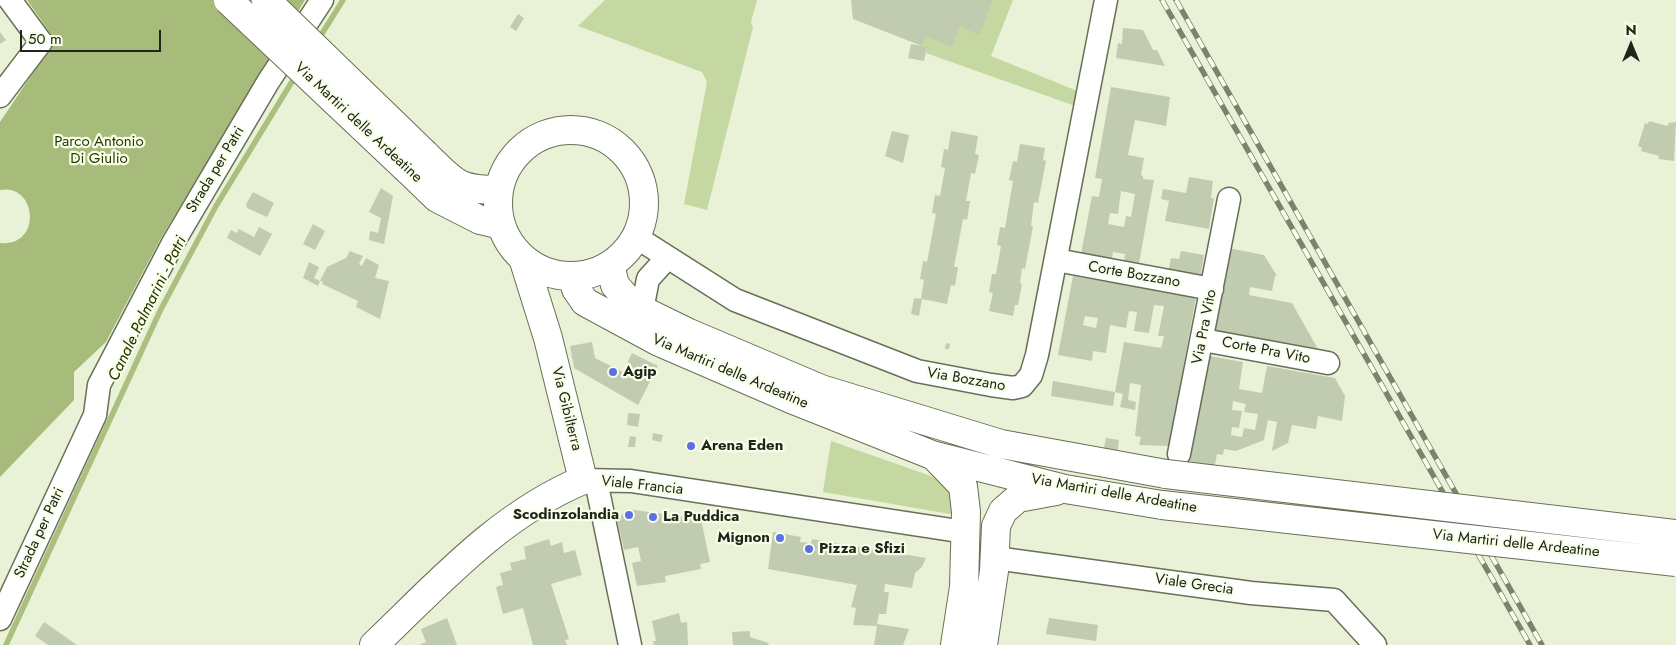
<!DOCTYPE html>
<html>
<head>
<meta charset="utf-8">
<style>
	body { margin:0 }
	#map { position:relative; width:1676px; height:645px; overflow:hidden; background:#e9f2d6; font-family:Jost,sans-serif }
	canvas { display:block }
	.north { position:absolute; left:1606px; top:20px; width:50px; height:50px; -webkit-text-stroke:4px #f7ffe8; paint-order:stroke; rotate:0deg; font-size:14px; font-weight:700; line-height:20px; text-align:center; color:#21241a }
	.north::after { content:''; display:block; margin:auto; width:18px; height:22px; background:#21241a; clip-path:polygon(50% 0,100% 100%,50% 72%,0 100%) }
	.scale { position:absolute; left:20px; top:30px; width:141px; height:22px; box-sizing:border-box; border:2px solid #21241a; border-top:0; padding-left:6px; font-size:15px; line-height:18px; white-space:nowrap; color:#21241a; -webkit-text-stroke:4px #f7ffe8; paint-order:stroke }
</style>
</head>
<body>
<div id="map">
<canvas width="1676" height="645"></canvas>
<div class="north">N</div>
<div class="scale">50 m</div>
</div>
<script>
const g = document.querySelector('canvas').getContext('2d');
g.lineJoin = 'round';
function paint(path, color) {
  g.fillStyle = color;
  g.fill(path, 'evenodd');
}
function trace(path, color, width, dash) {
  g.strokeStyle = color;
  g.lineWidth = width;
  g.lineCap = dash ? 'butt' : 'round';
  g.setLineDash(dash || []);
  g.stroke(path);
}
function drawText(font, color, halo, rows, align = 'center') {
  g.font = font + ' Jost,sans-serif';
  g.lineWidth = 4.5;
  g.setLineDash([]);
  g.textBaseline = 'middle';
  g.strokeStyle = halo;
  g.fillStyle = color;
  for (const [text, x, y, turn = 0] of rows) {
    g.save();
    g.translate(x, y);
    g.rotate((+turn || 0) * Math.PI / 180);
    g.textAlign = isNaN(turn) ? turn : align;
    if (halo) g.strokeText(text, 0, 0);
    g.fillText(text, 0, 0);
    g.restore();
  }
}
paint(new Path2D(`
	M605,0h152l-6,22 2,5 -46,183 -23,-6 23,-122 -5,-10 -124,-46z
	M993,0h20l-22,56 84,34 3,4v13l-152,-54 1,-5 -5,-2 4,-9 27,9 7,-19 20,7z
	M831,441l100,35 23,15 3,18 -7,5 -127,-22z`), '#c6d8a2');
paint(new Path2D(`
	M27,0h278l-144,238 -55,104 -32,30v28l-74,77v-234c43,4 37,-60 0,-53v-68l55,-82z`), '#a7bb7b');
trace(new Path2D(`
	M318,40l25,-40
	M6,645l154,-334 56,-105 80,-131`), '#abbf7f', 5.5);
paint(new Path2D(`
	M851,0h142l-13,35 -20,-8 -7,20 -27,-10 -4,9 -69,-27z
	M518,14l6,4 -8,13 -6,-4z
	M1123,28l20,2 10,20h4l8,16 -49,-8 2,-15 4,1z
	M0,32l6,8 -6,4z
	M911,44l16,3 -3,14 -16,-3z
	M1111,87l59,10 -4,29 -31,-6 -7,35 16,3 -3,17 2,1v3l11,1 -16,89 -15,-2 2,-13 -12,-2 -2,12 -31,-5 12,-63 7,1 3,-18 -7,-1zM1121,191l14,3 -4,23 -5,-1 -2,11 -16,-3 2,-11 8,1z
	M1649,121l18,5 2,-3 7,-1 -2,39 -16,-2 1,-3 -18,-5 1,-3 -4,-2 7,-23 3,1z
	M892,131l17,4 -6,28 -18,-7z
	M951,131l27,5 -3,18 4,1 -4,19 -4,-1 -5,28h4l-3,19 -4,-1 -9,48h4l-3,19 -4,-1 -4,19 -25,-5 -3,17 -8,-2 3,-16 7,1 3,-19 -4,-1 3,-18 4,1 9,-48 -4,-1 3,-18 5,1 5,-28 -4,-1 3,-18 4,1z
	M1020,144l25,4 -2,12 3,1 -8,42 -4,-1 -3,24 2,1 -8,42 -3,-1 -2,15 2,1 -4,21h-3l-2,11 -24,-5 4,-18 -4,-1 3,-18h4l5,-28 -4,-1 3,-18 5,1 8,-47 -4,-1 4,-19 4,1z
	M1189,177l24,4 -2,17h3l-5,31 -44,-8 4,-20 -8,-2 2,-10 23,4z
	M381,188l12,8 -9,48 -15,-4 1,-9 8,2 3,-15 -12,-6z
	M253,192l21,11 -7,14 -20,-9 -1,-4z
	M313,224l12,7 -10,19 -12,-6z
	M259,227l13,7 -12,22 -33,-18 4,-8 6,3 2,-4 15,8z
	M1228,248l36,7 13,21h-2l-3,15 -22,-4 -1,8 43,8 31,55 -111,-20z
	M350,251l13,5 -4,8 3,2 4,-8 13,7 -4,13 14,3 -9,38 -24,-12 2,-6 -36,-17 1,-2 -3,-1 7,-14 19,-9z
	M1181,251l23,4 -4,24 -32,-5 3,-16 8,1z
	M309,262l10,5 -5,11 6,3 -2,5 -15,-8z
	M1073,276l123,21 -27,149 -30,-1 2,-8 -6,-1 6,-51 -11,-2 -2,17 8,2 -1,8 -15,-3 3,-13 -8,-2 -2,14 -62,-10 2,-15 62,11 9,-50 37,6 3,-12h-6l6,-30 -10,-1 -5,28 -15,-2 3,-19 -8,-1 -3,17 -16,-3 -4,28 -13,-2 -1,10 -34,-6zM1085,316l13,2 -2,10 -13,-3z
	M592,342l3,16 28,14 9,-19 26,13 -20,39 -64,-37 -4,-22z
	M946,343l4,1 -1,5h-4z
	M1209,356l34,6 -4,27 23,4 5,-27 68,12 10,18 -3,25 -24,-5 -2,13 -24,-4 -4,18 -16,8 5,-29 -9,-2 -4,20 -28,11 -12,-2 -1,6 -6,-1 -3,16 -25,-3zM1233,401l13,3 -2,8 14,2 -3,16 -11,-2 -2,9 -11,-2 1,-8 7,1 3,-17 -10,-1z
	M628,413l12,1 -2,13 -11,-2z
	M653,433l10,2 -2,7 -9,-2z
	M630,436l6,1 -1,10h-7z
	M1106,438l13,2 -2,15 -14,-3z
	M627,509l74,10 9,43 -10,2 1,5 -36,7 1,6 -29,4 -5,-23 9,-2 -3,-14 -14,3 -7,-30z
	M773,532l28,5 -1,5 11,1 1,-4 114,19 -4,9 -7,6 -3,15 -27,-4 -1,8h5l-3,22h-7l-2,10 32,5 -6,16h-29l3,-19 -24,-1 3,-17 -5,-1 6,-22 -89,-16z
	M549,539l2,7 11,-4 2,11 11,-3 7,25 -31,9 18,55 -4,1 2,5h-34l-10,-37 -20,6 -7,-27 7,-2 -3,-12 12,-3 -2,-7 16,-4 -2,-12z
	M679,613l2,10 6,-1 1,23h-34l-1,-4h3l-4,-20z
	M447,618l10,27h-38l7,-3 -5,-13z
	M1049,618l49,7 -2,16 -50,-7z
	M44,622l33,23h-29l-13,-9z
	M750,631v6l19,6 -1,2h-35l-1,-13z`), '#c1cbaf');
const street = new Path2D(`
	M0,96l41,-54 -31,-42
	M636,237l99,63 182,71 74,14 22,3 9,-2 9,-11 6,-20 69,-355
	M1056,260l156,29
	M642,310l6,-31 19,-21
	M1203,340l125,23
	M1179,454l50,-255
	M583,480l48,1 334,51
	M596,481l34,164
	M995,558l256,35 83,7 41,45
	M0,619l95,-204 4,-30 74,-142 95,-161 54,-82`);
const secondary = new Path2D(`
	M498 203a73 73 0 1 1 146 0a73 73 0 1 1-146 0Z
	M425,154c29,28 31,36 74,36
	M408,170l29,28 43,22 21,5
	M610,265l5,20 13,15 14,10 47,23 132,56 180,55 165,30
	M572,276l4,13 9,13 74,40 132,57 141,56 133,34 97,16
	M935,457l28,29 3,26 -2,75 -9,58
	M374,645c65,-62 125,-130 209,-165l-35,-142 -25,-80
	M983,645l11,-74 2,-45 7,-15 15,-13 38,-7`);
trace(street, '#687057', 25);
trace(secondary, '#687057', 30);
trace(street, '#fff', 22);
trace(secondary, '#fff', 28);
const rail = new Path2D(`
	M1162,0l368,645
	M1176,0l366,645`);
trace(rail, '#7c826f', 5.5);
trace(rail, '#f7ffe8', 4, [11]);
const secondaryBridge = new Path2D(`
	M228,0l180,170
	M266,0l159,154
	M1166,474l510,60
	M1162,505l514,57`);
trace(secondaryBridge, '#687057', 30, []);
trace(secondaryBridge, '#fff', 28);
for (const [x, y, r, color] of [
	[613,372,5,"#5c6fe6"],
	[691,446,5,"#5c6fe6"],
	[629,515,5,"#5c6fe6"],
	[653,517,5,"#5c6fe6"],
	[780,538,5,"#5c6fe6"],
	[809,549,5,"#5c6fe6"]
]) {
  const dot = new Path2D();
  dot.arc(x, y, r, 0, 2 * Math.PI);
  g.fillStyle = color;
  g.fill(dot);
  trace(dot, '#f7ffe8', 2);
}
drawText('15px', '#21241a', '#f7ffe8', [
	["Via Martiri delle Ardeatine",358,123,43],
	["Strada per Patri",216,170,-59],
	["Corte Bozzano",1134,275,10],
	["Via Pra Vito",1205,327,-79],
	["Corte Pra Vito",1266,351,11],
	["Via Martiri delle Ardeatine",730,372,23],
	["Via Bozzano",966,380,10],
	["Via Gibilterra",566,409,76],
	["Viale Francia",642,486,6],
	["Via Martiri delle Ardeatine",1114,494,10],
	["Strada per Patri",40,533,-65],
	["Via Martiri delle Ardeatine",1516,544,6],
	["Viale Grecia",1194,585,8]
]);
drawText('15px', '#2b3706', '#f7ffe8', [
	["Parco Antonio",99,142],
	["Di Giulio",99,159]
]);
drawText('bold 15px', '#21241a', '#f7ffe8', [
	["Agip",623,372],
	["Arena Eden",701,446],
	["Scodinzolandia",619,515,"right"],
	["La Puddica",663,517],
	["Mignon",770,538,"right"],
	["Pizza e Sfizi",819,549]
], 'left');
drawText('italic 16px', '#263201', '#f7ffe8', [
	["Canale Palmarini - Patri",148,309,-64]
]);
</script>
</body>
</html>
